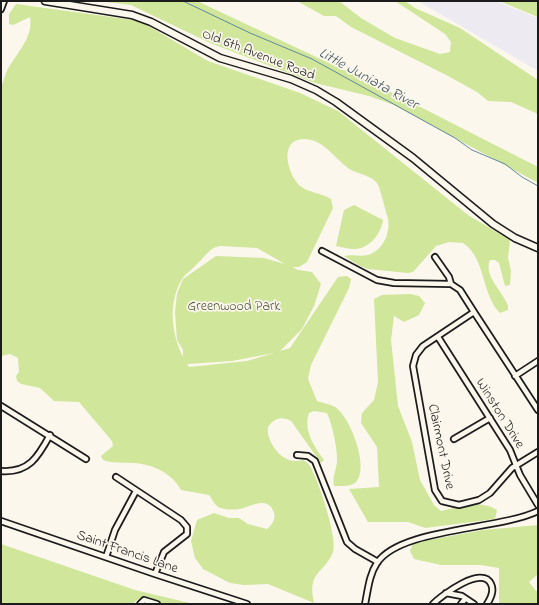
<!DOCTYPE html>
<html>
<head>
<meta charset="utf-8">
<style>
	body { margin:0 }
	#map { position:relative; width:539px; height:605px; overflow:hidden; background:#fbf7ec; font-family:"Indie Flower",sans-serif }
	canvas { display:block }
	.frame { position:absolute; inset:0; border:2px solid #1c1c1c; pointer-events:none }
</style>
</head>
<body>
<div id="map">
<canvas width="539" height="605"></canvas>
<div class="frame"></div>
</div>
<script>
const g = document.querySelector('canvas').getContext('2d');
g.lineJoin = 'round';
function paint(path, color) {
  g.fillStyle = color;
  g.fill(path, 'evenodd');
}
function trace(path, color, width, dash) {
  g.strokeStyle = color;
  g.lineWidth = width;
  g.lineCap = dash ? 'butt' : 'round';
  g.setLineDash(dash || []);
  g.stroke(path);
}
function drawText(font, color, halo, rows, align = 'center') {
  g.font = font + ' "Indie Flower",sans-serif';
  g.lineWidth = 3.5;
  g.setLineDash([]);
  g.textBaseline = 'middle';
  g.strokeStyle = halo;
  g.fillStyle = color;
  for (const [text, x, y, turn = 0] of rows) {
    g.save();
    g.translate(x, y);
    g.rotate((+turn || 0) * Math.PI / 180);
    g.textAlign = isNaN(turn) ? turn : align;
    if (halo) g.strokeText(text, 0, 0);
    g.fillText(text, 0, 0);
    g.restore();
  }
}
paint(new Path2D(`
	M418,1h77l43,17v53z`), '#eeeaf1');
paint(new Path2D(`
	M97,1h100l198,93 143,73v16l-144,-78 -25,-9 -54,-13 -105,-40 -79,-38z
	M297,1h42l22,17 34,20 45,16 10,-2 1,-10 -6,-8 -50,-33h10l10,7 45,20 78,52v34l-27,-12 -23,-1 -11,-9 -27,-15 -99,-50 -15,-11h-12z
	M499,1h39v16z
	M16,4l124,17 68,40 92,32 38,18 130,104 42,25 -2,18 3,13 -1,14 -5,1 -6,-23 -4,-3h-5c-7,16 13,31 18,46v4l-8,3c-19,-19 -14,-55 -37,-70l-14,-1 -13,4 -23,26 -5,1 -40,-4 -8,-3 -16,-10c8,-2 16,1 24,-1 16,-5 24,-24 19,-40 -2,-6 -7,-28 -10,-32 -6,-7 -16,-9 -24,-12 -17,-9 -27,-31 -48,-32 -27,-1 -18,35 -5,47 9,7 22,7 31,13l2,9 -26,54 -8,5h-7l6,3 14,2 9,12 -7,22 -12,23 -22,22 10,-3 48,-71 9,-1 4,3 -2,9 -38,77 -3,14 9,22c5,2 13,3 18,6 15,9 36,63 20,76 -6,4 -14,3 -21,3 -2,-10 2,-15 3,-24 1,-12 -5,-38 -10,-49l-13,-2 -5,2c-6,17 5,33 15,47l-3,3 -30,-42c-9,-5 -17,-3 -23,6 -2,11 8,27 19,32 5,3 11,2 16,1 3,2 5,3 7,6 8,13 28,73 23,86 -10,24 -26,18 -19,51l-46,-19 -24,1 -14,-2 -27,-14 -8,-11 -4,-17 6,-21 17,-7 15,5h10l9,6 19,5c5,-4 9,-10 7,-16 -5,-17 -21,-8 -31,-5 -6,2 -16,2 -22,0 -6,-1 -8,-8 -12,-13l-28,-5c-9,-17 -29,-26 -47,-27 -11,-1 -21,1 -31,-3l-2,-4 12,-10 -1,-5 -33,-39 -25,-1 -14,-13 -19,-4 -4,-3 -1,-5 3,-4 -1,-14 -8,-4 -9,2v-268c2,-5 3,-10 5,-15 8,-18 28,-34 24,-56l-17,8 -4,-1v-10zM222,246l35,2 28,16 -21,-6 -48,-2 -33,23 -6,15 -2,18 2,28 6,10v7c-12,-24 -15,-55 -1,-78 5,-7 11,-10 16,-16 8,-7 12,-17 24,-17zM274,353l-27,8 -58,6 -2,-3 45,-3z
	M354,205l29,15c-2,13 -13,29 -29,29 -5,0 -12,-2 -18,-3l8,-36z
	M410,294l9,2 6,7 -6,12 -15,7 -10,-6 -3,24 7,66 14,36 8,38 14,25 7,6c17,-4 40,-12 56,-1l-2,9 -70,9 -17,-6h-40l-19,-33 30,-2 -2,-40 -16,-24 1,-10 12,-13 4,-18 -4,-83 8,-4z
	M538,525v49l-9,8 9,11v11h-39v-36l-18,-3h-40l-27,-6 -4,-8 3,-8 70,-13z
	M1,544l134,46 59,14c-9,0 -19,1 -28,0 -16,-2 -18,-15 -33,0h-132z`), '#cfe69b');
trace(new Path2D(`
	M183,1l67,32 62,26 143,79 17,12 33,14 17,13 16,9`), '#62879c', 1);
const street = new Path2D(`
	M1,9l3,-8
	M322,251l55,29 17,3 57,1 9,6 14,22
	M435,257l14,20 2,7
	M438,337l72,113 10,25 18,30
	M515,376l23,-15
	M1,406l85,53
	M538,410l-64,-98 -51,34 -7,9 -3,11 22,124 7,11 17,4 20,-5 11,-7 22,-25 26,-16
	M454,439l36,-21
	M297,455l11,1 7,5 32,81 8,7 23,13
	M1,471c28,2 37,-14 49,-36
	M116,477l65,43 6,7v7l-23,18 -9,22
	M1,521l154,53 92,30
	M106,557l9,-27 21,-39
	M446,593l16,3 12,8
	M140,604l4,-4 13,4
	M365,604c3,-14 4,-29 12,-41 23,-35 122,-33 161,-52
	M433,604c9,-9 49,-39 58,-20 3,6 0,14 -4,20
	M461,604l4,-5`);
const secondary = new Path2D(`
	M45,1l87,14 19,7 69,36 71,21 25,11 20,12 77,56 80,66 22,14 23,10`);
trace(street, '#1c1c1c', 8);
trace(secondary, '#1c1c1c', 9);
trace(street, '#fbf7ec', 4.5);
trace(secondary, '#fbf7ec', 6);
drawText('14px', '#1c1c1c', '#fbf7ec', [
	["Old 6th Avenue Road",258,56,21],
	["Winston Drive",499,414,58],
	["Clairmont Drive",440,447,78],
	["Saint Francis Lane",127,553,19]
]);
drawText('14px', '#525942', '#fbf7ec', [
	["Greenwood Park",234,308]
]);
drawText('italic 15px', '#455a67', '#fbf7ec', [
	["Little Juniata River",368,80,29]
]);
</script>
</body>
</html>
